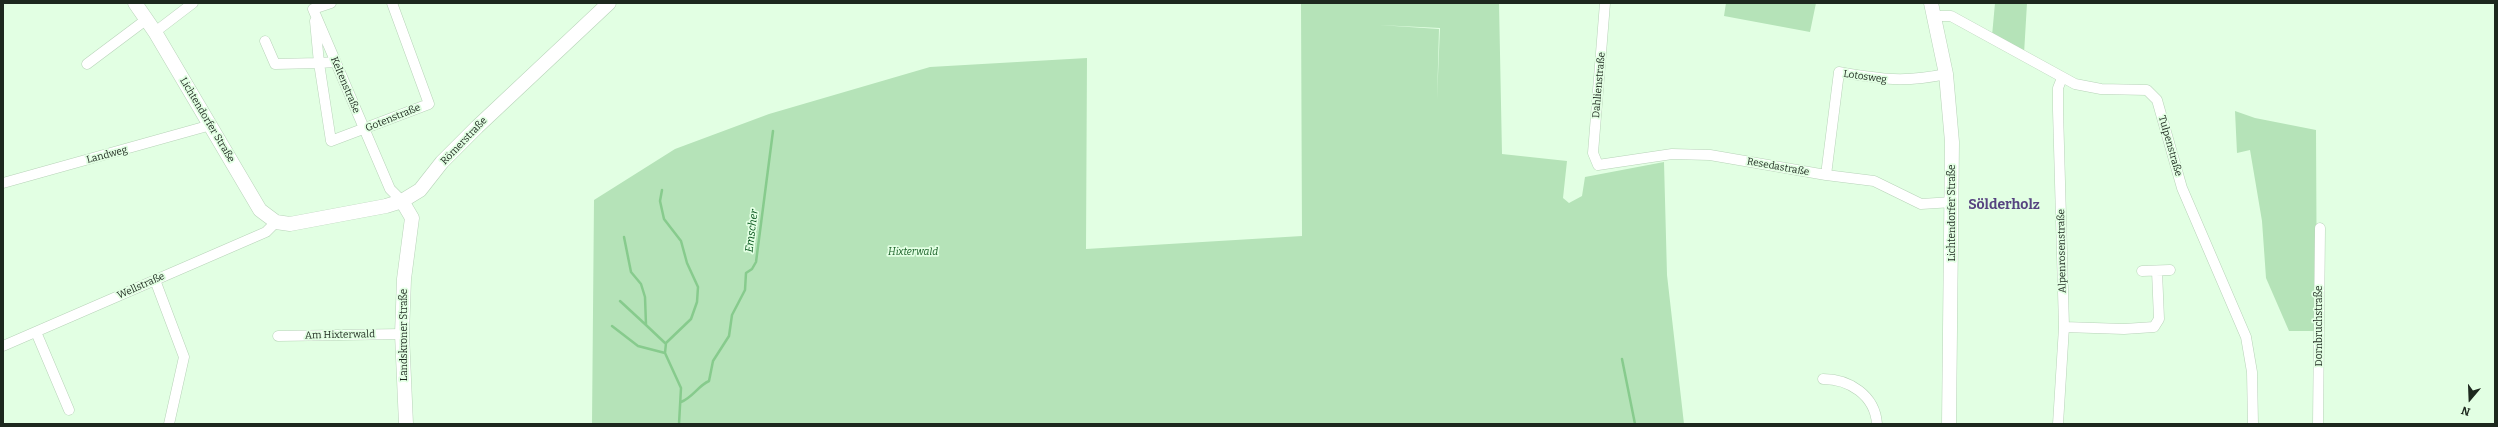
<!DOCTYPE html>
<html>
<head>
<meta charset="utf-8">
<style>
	body { margin:0 }
	#map { position:relative; width:2498px; height:427px; overflow:hidden; background:#e2ffe3; font-family:Bitter,serif }
	canvas { display:block }
	.frame { position:absolute; inset:0; border:4px solid #1d281e; pointer-events:none }
	.north { position:absolute; left:2450px; top:379px; width:40px; height:40px; -webkit-text-stroke:3px #e2ffe3; paint-order:stroke; rotate:199deg; font-size:11px; font-weight:700; line-height:16px; text-align:center; color:#1d281e }
	.north::after { content:''; display:block; margin:auto; width:14px; height:18px; background:#1d281e; clip-path:polygon(50% 0,100% 100%,50% 72%,0 100%) }
</style>
</head>
<body>
<div id="map">
<canvas width="2498" height="427"></canvas>
<div class="frame"></div>
<div class="north">N</div>
</div>
<script>
const g = document.querySelector('canvas').getContext('2d');
g.lineJoin = 'round';
function paint(path, color) {
  g.fillStyle = color;
  g.fill(path, 'evenodd');
}
function trace(path, color, width, dash) {
  g.strokeStyle = color;
  g.lineWidth = width;
  g.lineCap = dash ? 'butt' : 'round';
  g.setLineDash(dash || []);
  g.stroke(path);
}
function drawText(font, color, halo, rows, align = 'center') {
  g.font = font + ' Bitter,serif';
  g.lineWidth = 3.5;
  g.setLineDash([]);
  g.textBaseline = 'middle';
  g.strokeStyle = halo;
  g.fillStyle = color;
  for (const [text, x, y, turn = 0] of rows) {
    g.save();
    g.translate(x, y);
    g.rotate((+turn || 0) * Math.PI / 180);
    g.textAlign = isNaN(turn) ? turn : align;
    if (halo) g.strokeText(text, 0, 0);
    g.fillText(text, 0, 0);
    g.restore();
  }
}
paint(new Path2D(`
	M1301,3h198l3,151 65,7 -4,37 6,5 13,-7 3,-19 79,-15 3,113 17,149h-1092l2,-224 81,-51 94,-35 161,-47 157,-9 -1,191 216,-13zM1379,25l61,3 -3,72 2,-71z
	M1726,3h90l-6,29 -86,-16z
	M1995,3h32l-3,51 -32,-18z
	M2235,111l20,7 61,12 1,201h-28l-23,-53 -4,-57 -12,-71 -13,3z`), '#b5e3b8');
trace(new Path2D(`
	M662,190l-2,11 4,18 17,22 6,22 11,24 -1,15 -6,17 -25,24 -1,10 16,35 -2,36
	M624,237l7,35 10,12 4,13 1,28 19,18
	M620,301l26,24
	M612,326l26,20 27,7
	M1622,359l13,65
	M681,402c12,-5 17,-16 28,-21l4,-20 16,-25 3,-21 13,-25 1,-17 6,-4 4,-7 17,-131`), '#87cb8d', 2.5);
const street = new Path2D(`
	M1605,3l-12,150 5,12 74,-11 38,1 116,20 48,6 47,23 32,-2
	M313,9l77,180 12,12
	M313,9l18,-6
	M1934,16h17l124,68 26,5 46,1 10,10 25,88 64,149 6,35 1,52
	M315,21l4,42 16,-1
	M155,32l38,-29
	M265,41l10,23 44,-1 12,78 98,-37 -37,-101
	M87,64l60,-45
	M1826,175l13,-103c42,7 64,11 107,2
	M3,183l208,-58
	M2142,271l28,-1
	M155,280l29,77 -15,67
	M2064,327l60,2 30,-2 5,-8 -2,-48
	M36,332l33,78
	M278,336l124,-2
	M3,346l263,-114 10,-10
	M1823,379c26,0 52,16 54,45
	M2058,424l6,-97 -6,-217v-22l4,-10
	M2318,424l2,-196`);
const secondary = new Path2D(`
	M135,3l20,29 105,178 16,12 14,2 96,-18 16,-5 18,-11 22,-28 35,-35 132,-124
	M1931,3l15,71 6,68 -3,282
	M402,201l10,17 -8,61 -2,55 4,90`);
trace(street, '#b7d3b8', 11);
trace(secondary, '#b7d3b8', 15);
trace(street, '#fff', 10);
trace(secondary, '#fff', 14);
drawText('10px', '#1d281e', '#e2ffe3', [
	["Lotosweg",1865,77,8],
	["Keltenstraße",345,85,67],
	["Dahlienstraße",1599,85,-85],
	["Gotenstraße",393,118,-22],
	["Lichtendorfer Straße",207,120,59],
	["Römerstraße",464,141,-46],
	["Tulpenstraße",2170,146,74],
	["Landweg",107,155,-15],
	["Resedastraße",1778,167,10],
	["Lichtendorfer Straße",1952,213,-90],
	["Alpenrosenstraße",2062,251,-91],
	["Wellstraße",141,286,-24],
	["Dornbruchstraße",2319,326,-90],
	["Am Hixterwald",340,335,-1],
	["Landskroner Straße",404,335,-90]
]);
drawText('italic 10px', '#196026', '#e2ffe3', [
	["Hixterwald",913,252]
]);
drawText('italic 11px', '#004f15', '#e2ffe3', [
	["Emscher",752,231,-83]
]);
drawText('bold 14px', '#564380', '#e2ffe3', [
	["Sölderholz",2004,205]
]);
</script>
</body>
</html>
